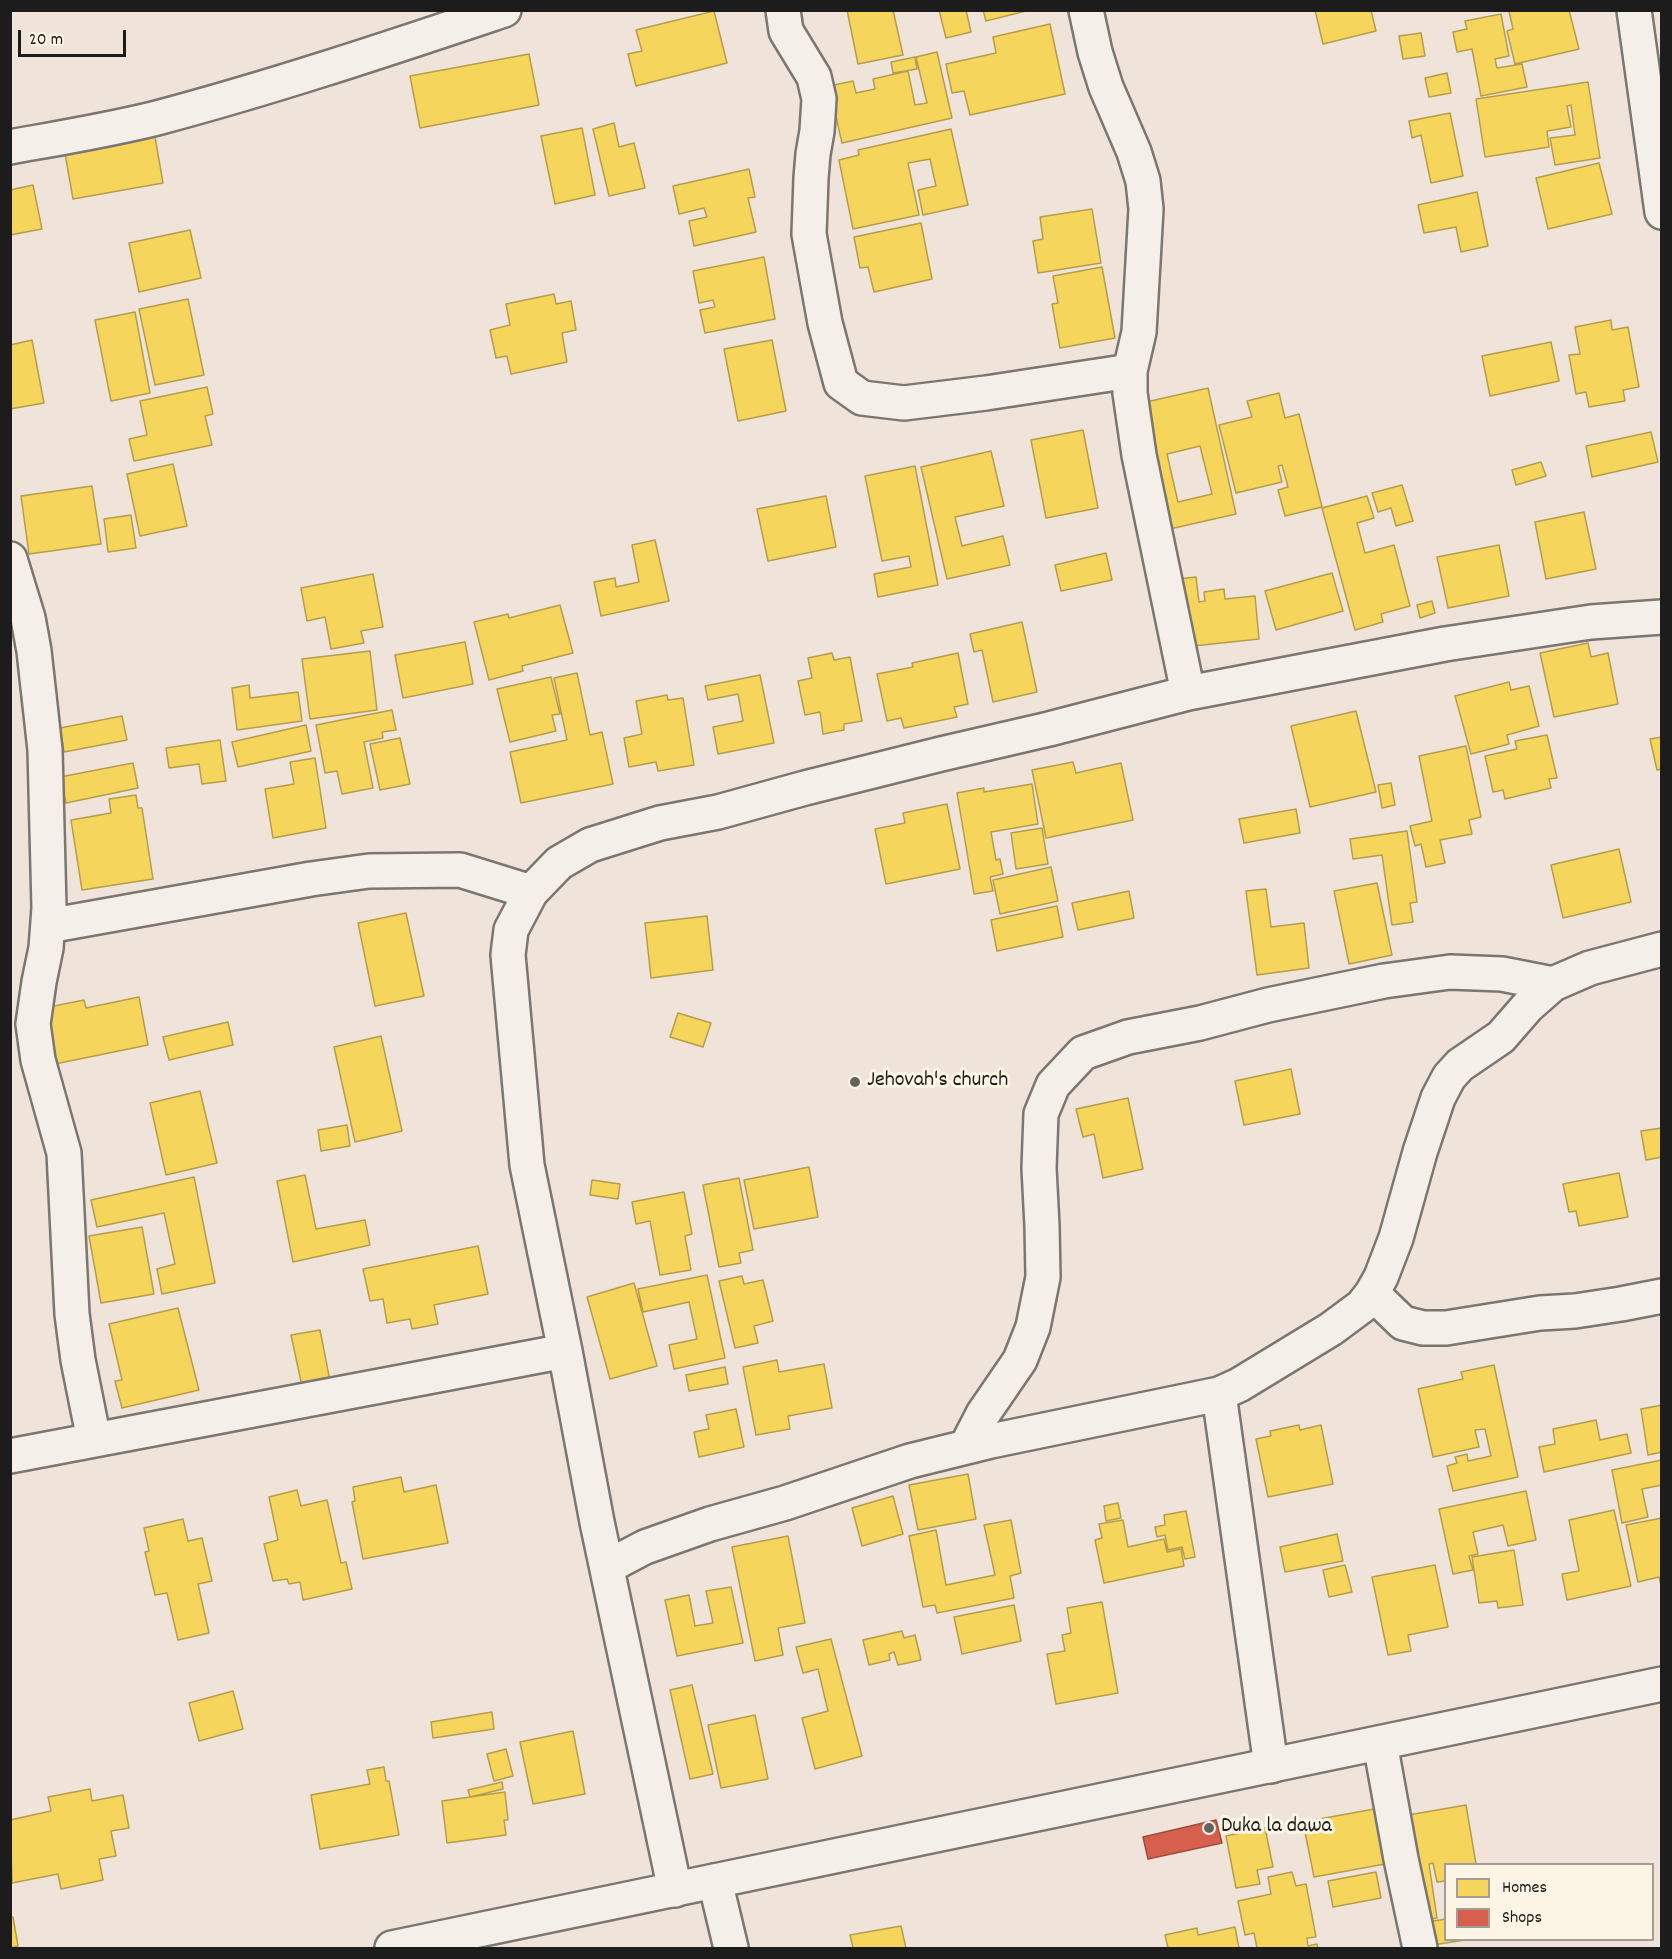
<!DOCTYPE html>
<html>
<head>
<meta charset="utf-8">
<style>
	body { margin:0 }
	#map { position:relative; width:1672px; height:1959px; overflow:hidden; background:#f0e3da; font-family:Dekko,sans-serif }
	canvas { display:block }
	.frame { position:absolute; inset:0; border:12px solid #1c1c1c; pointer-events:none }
	.legend { position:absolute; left:1444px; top:1863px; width:210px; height:78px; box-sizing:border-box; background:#fcf5e5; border:2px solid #a29e95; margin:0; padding:8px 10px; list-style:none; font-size:18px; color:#1c1c1c }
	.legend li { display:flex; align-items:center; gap:12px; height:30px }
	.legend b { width:30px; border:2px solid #a29e95 }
	.scale { position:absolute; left:18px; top:30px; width:108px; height:27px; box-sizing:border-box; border:3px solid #1c1c1c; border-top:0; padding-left:8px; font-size:18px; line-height:21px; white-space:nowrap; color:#1c1c1c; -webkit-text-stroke:4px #fcf5e5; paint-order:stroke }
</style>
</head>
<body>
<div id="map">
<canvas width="1672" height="1959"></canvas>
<div class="frame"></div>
<ul class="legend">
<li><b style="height:16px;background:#f6d55c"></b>Homes</li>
<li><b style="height:16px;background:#d6604d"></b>Shops</li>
</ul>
<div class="scale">20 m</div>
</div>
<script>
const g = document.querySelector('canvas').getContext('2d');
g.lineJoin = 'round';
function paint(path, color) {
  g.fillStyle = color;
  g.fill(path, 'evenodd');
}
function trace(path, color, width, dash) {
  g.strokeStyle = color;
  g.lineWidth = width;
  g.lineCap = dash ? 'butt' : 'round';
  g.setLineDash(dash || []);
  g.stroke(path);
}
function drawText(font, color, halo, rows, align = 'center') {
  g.font = font + ' Dekko,sans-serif';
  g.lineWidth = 6;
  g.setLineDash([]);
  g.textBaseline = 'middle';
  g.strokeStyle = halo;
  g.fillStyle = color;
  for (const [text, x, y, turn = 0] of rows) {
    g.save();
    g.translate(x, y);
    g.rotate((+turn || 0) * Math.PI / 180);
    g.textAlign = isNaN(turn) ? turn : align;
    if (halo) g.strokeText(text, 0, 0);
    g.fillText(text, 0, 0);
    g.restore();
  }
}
const homes = new Path2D(`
	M847,10h46l10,45 -45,9z
	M939,10h27l5,22 -25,6z
	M983,10h47l-44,11z
	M1315,10h56l5,21 -53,13z
	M1513,10h56l10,39 -64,15 -8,-33 6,-2 -4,-18z
	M714,11l13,52 -91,23 -8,-32 14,-3 -6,-21z
	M1501,14l8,42 -14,3 2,9 25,-4 5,23 -46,9 -9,-47 -15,3 -4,-20 14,-3 -2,-8z
	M1050,24l15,70 -95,21 -6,-24 -12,2 -6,-29 50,-11 -3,-16z
	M1421,33l4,23 -22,3 -4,-23z
	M937,52l15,66 -110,25 -13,-57 24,-5 3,12 19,-4 -2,-10 35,-8 7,34 12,-2 -11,-46z
	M529,54l10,51 -119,23 -10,-52z
	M915,57l2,12 -24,4 -2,-11z
	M1447,73l4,20 -22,4 -4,-19z
	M1588,82l12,76 -45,7 -5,-27 25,-3 -4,-30 -4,1 4,21 -24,4 2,16 -64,10 -9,-58z
	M1450,113l13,63 -32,7 -10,-48 -9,3 -3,-17z
	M614,123l5,24 15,-4 11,45 -36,8 -16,-67z
	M582,128l13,67 -40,9 -14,-68z
	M951,129l17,76 -45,10 -5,-25 18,-4 -6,-27 -22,4 11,52 -66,14 -14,-69 20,-5 -1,-5z
	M154,131l9,52 -90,16 -9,-51z
	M1599,163l13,51 -64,15 -12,-51z
	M749,169l6,28 -7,1 8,34 -62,14 -5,-25 18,-4 -3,-9 -25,6 -6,-28z
	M33,185l9,44 -32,6v-45z
	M1477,192l11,54 -27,6 -5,-25 -32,6 -6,-28z
	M1092,209l9,54 -63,10 -5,-32 10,-2 -3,-22z
	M921,223l11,56 -58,13 -6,-25 -8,1 -6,-31z
	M190,230l11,48 -62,14 -10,-49z
	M764,257l11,62 -70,14 -5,-23 15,-3 -2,-7 -14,3 -6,-32z
	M1102,267l13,71 -55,10 -8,-44 6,-1 -5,-27z
	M554,294l2,10 15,-3 5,29 -14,3 5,29 -56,12 -4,-18 -11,2 -6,-28 20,-5 -4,-21z
	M188,299l16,76 -49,10 -16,-76z
	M135,312l15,81 -39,8 -16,-81z
	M1611,320l1,10 16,-3 11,60 -16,3 2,11 -36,6 -3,-15 -10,2 -7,-39 11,-1 -5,-27z
	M32,340l12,63 -34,6v-64z
	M772,340l14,71 -48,10 -14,-72z
	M1551,342l8,39 -69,15 -8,-40z
	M207,387l6,27 -8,2 7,29 -78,16 -5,-22 18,-4 -7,-34z
	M1208,388l28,126 -75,17 -28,-126zM1200,446l12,48 -34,8 -11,-48z
	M1279,393l6,25 14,-4 23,93 -37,9 -7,-26 10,-3 -6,-22 -4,1 4,16 -46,11 -17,-68 33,-8 -5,-16z
	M1083,430l15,78 -52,10 -15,-78z
	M1651,432l7,30 -66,15 -6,-31z
	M991,451l13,55 -49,11 7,29 41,-10 7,29 -63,14 -26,-112z
	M1541,462l5,14 -30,9 -4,-15z
	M173,464l14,62 -47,10 -13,-62z
	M915,466l23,119 -60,12 -4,-23 37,-7 -2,-11 -27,5 -17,-85z
	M1402,485l11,36 -17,5 -5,-18 -13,4 -6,-19z
	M92,486l9,58 -72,10 -8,-58z
	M826,496l10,51 -68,14 -11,-52z
	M1367,496l7,22 -17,5 8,30 29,-8 16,61 -29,8 2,8 -28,8 -33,-122z
	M1584,512l12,57 -50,10 -11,-57z
	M131,515l5,33 -28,4 -4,-33z
	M655,540l14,61 -68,15 -7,-34 21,-4 1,9 23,-5 -7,-37z
	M1499,545l10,51 -61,12 -11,-51z
	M1106,553l6,27 -51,11 -6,-26z
	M1332,573l11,38 -67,19 -11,-39z
	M373,574l10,53 -22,4 3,12 -33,6 -6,-32 -18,4 -6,-33z
	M1196,577l3,25 6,-1 -1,-9 20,-3 1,10 30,-3 4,43 -84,9 -7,-68z
	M1432,601l3,12 -15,5 -3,-13z
	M560,605l13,48 -51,13 1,5 -34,9 -15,-58 34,-8 1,4z
	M1022,622l15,70 -44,10 -11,-52 -8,2 -4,-18z
	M465,642l8,42 -70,14 -8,-43z
	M1588,643l3,14 17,-4 10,51 -64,13 -14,-64z
	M370,651l7,59 -67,9 -8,-60z
	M832,653l2,7 16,-3 12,64 -18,3v6l-21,4 -3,-22 -15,3 -7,-34 14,-3 -4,-20z
	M958,653l10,51 -14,3 3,10 -53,11 -3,-10 -14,3 -10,-47 36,-7 -1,-4z
	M577,673l13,62 12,-3 11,52 -92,19 -11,-51 57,-12 -13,-62z
	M760,675l14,68 -56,11 -5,-27 30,-6 -5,-27 -30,6 -3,-14z
	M551,677l9,37 -8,1 4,16 -46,11 -13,-53z
	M1509,682l2,8 18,-4 10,40 -32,9 2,9 -38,10 -16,-58z
	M249,685l1,13 48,-6 4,29 -65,9 -5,-42z
	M667,695l1,5 15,-2 11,67 -36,6 -2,-9 -27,5 -5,-29 18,-4 -6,-33z
	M392,710l4,20 -14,2 1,6 -19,4 9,46 -31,6 -5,-23 -12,2 -9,-48z
	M1356,711l20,81 -66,15 -19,-81z
	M122,716l5,24 -63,12 -4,-24z
	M306,725l5,26 -73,16 -6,-25z
	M1547,735l10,43 -8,1 2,9 -46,11 -2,-9 -10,2 -8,-36 32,-7 -2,-8z
	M1662,737v32l-5,1 -7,-31z
	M400,738l10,46 -30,6 -10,-46z
	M220,740l6,41 -24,3 -3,-20 -30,4 -3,-20z
	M1466,746l15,71 -12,3 3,14 -32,6 5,23 -19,4 -5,-23 -6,2 -5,-20 22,-5 -13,-65z
	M315,758l11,70 -53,10 -8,-49 29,-5 -4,-22z
	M1073,762l3,11 45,-10 12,57 -87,18 -14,-68z
	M133,763l5,25 -72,15 -6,-26z
	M1391,783l4,22 -13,3 -4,-23z
	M1032,784l6,40 -47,8 5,28 4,-1 3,15 -13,3 3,14 -19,3 -17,-101 27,-5v4z
	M136,795l2,13h4l11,71 -71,11 -11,-70 40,-7 -2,-14z
	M947,804l13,65 -74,15 -11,-55 30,-6 -2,-10z
	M1296,809l4,24 -56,10 -5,-24z
	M1042,828l6,36 -32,5 -5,-36z
	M1407,831l10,71 -7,1 3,19 -21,3 -10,-70 -29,4 -3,-20z
	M1619,849l12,53 -68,16 -12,-53z
	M1051,867l7,34 -58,13 -7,-34z
	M1377,883l15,72 -43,9 -15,-73z
	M1266,889l5,38 33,-4 5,45 -52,7 -11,-84z
	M1129,891l5,27 -56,12 -6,-27z
	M1057,906l6,31 -66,14 -6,-31z
	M406,913l18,83 -49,10 -17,-83z
	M707,916l6,54 -62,8 -6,-55z
	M139,997l9,48 -93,19 -11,-56 40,-8 2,8z
	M678,1013l33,10 -8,24 -33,-10z
	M228,1022l5,23 -64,15 -6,-23z
	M381,1036l21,95 -47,11 -21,-95z
	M1291,1069l9,45 -56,11 -9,-44z
	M200,1091l17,72 -51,12 -16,-72z
	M1128,1098l15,71 -40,9 -9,-44 -11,3 -7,-28z
	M347,1125l3,21 -29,5 -3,-21z
	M1662,1128v29l-16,3 -5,-29z
	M809,1167l9,50 -64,12 -10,-49z
	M1619,1173l9,44 -49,9 -3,-15 -7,1 -6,-28z
	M305,1175l11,54 49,-9 5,25 -77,17 -16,-81z
	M194,1177l21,106 -53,11 -5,-25 18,-5 -11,-51 -67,14 -6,-27z
	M739,1178l14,72 -14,3 2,10 -22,4 -16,-82z
	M592,1180l28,4 -2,15 -28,-4z
	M684,1192l8,42 -7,2 6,34 -31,5 -10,-54 -14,3 -4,-22z
	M142,1227l12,67 -53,9 -12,-67z
	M478,1246l10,48 -54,11 4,19 -26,5 -2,-10 -23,4 -4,-24 -13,2 -7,-32z
	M707,1275l18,83 -51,11 -5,-24 28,-6 -8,-37 -46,10 -5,-23z
	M742,1276l2,8 19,-4 10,41 -19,5 4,17 -23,5 -16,-67z
	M634,1283l23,83 -47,13 -23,-82z
	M178,1308l21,82 -77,18 -7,-27 7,-1 -13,-56z
	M320,1330l10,51 -28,5 -11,-51z
	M777,1360l2,12 45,-8 8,44 -44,8 2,13 -34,6 -13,-68z
	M1494,1365l24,112 -65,14 -6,-25 10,-3 -2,-6 12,-3 1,7 23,-5 -6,-27 -10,1 4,17 -46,10 -15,-68 45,-10 -2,-7z
	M725,1367l3,17 -39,7 -3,-16z
	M1662,1405v47l-14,3 -7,-46z
	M736,1409l8,38 -45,10 -5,-25 15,-3 -3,-14z
	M1596,1420l4,20 27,-6 4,19 -87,19 -5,-25 16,-3 -2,-15z
	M1299,1425l1,5 21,-5 12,59 -65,13 -12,-58 15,-3 -1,-5z
	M1662,1460v25l-20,4 6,28 -26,6 -10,-53z
	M968,1474l8,45 -58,11 -9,-45z
	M401,1477l3,15 32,-7 12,58 -85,16 -11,-57 3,-1 -2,-14z
	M297,1490l4,16 26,-6 14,63 5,-1 6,27 -49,11 -3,-18 -11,2 -2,-5 -14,2 -9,-37 14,-4 -9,-43z
	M1526,1491l10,49 -28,6 -5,-21 -30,7 5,22 -9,2 4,14 -20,4 -14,-65z
	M893,1496l10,38 -41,12 -10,-38z
	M1118,1503l3,15 -15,3 -2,-15z
	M1614,1510l17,76 -64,14 -5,-26 17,-3 -10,-51z
	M1186,1511l9,46 -10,2 -3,-12 -14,3 -3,-15 -8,2 -2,-10 10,-2 -1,-10z
	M1662,1518v71l-3,-12 -21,5 -12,-57z
	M183,1519l5,22 14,-3 10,43 -14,3 11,49 -31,7 -11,-47 -12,2 -10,-43 4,-1 -5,-23z
	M1011,1520l10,53 -11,3 4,22 -77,15 -2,-8 -12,2 -14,-71 27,-6 10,55 49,-10 -11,-50z
	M1123,1520l5,27 36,-8 3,13 14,-3 3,17 -80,17 -9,-43 7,-2 -3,-14z
	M1337,1534l6,27 -58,11 -5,-25z
	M788,1536l17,87 -27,5 5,27 -28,6 -23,-114z
	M1514,1550l9,55 -25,3 -1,-7 -18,2 -7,-46z
	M1345,1565l7,27 -23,5 -6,-27z
	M1435,1565l13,62 -40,8 3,16 -23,4 -16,-78z
	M731,1587l12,56 -66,13 -12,-56 24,-5 6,31 18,-3 -7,-32z
	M1102,1602l16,91 -62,11 -9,-50 18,-3 -3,-16 9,-2 -4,-25z
	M1014,1605l7,36 -59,13 -8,-37z
	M902,1631l2,7 11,-3 6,25 -23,5 -4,-13 -5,2 1,6 -21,5 -6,-25z
	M831,1639l31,117 -47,13 -13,-51 26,-7 -10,-42 -15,4 -7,-26z
	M692,1685l21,89 -23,5 -20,-89z
	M233,1691l10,38 -44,12 -10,-38z
	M492,1712l2,17 -61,9 -2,-16z
	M755,1715l13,64 -47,9 -13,-63z
	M573,1731l12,63 -52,10 -13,-62z
	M506,1749l7,27 -19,5 -7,-27z
	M384,1767l2,14h3l10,54 -79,14 -9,-54 59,-11 -3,-14z
	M502,1782l1,7 -33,8 -2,-7z
	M90,1789l2,12 31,-6 6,33 -18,3 5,25 -17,3 4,21 -42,9 -3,-15 -46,9 -2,-63 41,-9 -3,-14z
	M505,1792l3,28h-4l2,15 -59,8 -5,-42z
	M1466,1805l10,59h-30v17l-9,1 -4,-19 -4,1 8,54 -35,6 -17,-105z
	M1374,1809l11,55 -71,13 -11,-55z
	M1265,1828l8,39 -16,3 3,14 -24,4 -10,-52z
	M1292,1872l4,14 10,-2 10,53 -9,1 1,8 9,-2 1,4h-61l-3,-15 -9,2 -7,-34 33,-7 -3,-17z
	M1376,1872l5,26 -48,9 -5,-26z
	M10,1917h3l5,29 -8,2z
	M1446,1919v21h19l-52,8 -4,-23z
	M901,1926l5,22h-53l-3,-13z
	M1235,1927l4,21h-71l-3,-13 32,-7 1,7z`);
paint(homes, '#f6d55c');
trace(homes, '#b59e49', 1.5);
const shops = new Path2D(`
	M1216,1820l6,23 -74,16 -5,-22z`);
paint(shops, '#d6604d');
trace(shops, '#9e4c3e', 1.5);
const street = new Path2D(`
	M783,10l3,21 28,46 5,22 -2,32 -4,23 -2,24 -2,56 16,89 16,60 21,15 42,5 82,-10 144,-22
	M1086,10l9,42 11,35 28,65 9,29 3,28 -7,123 -9,39v22l9,62 49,238
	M1634,10l28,202
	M10,147c50,-9 99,-17 147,-29 117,-31 233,-70 347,-108
	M10,559l18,59 6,33 11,99 4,158 -3,40 -7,34 -6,42 5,36 26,93 8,161 6,46 16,80
	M48,926l263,-47 58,-8 91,-1 71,22
	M1372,1293l31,30 20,5h23l94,-15 35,-2 46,-7 41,-8
	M1219,1394l52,372
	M966,1447l17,-33 37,-54 13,-33 10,-50 -1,-51 -3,-58 2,-54 12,-29 30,-32 45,-16 72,-14 68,-18 116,-24 66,-9 52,2 51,10
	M10,1456l555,-105
	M607,1567l38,-20 65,-23 75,-21 125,-42 81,-20 228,-47 20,-9 92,-56 31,-23 10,-13 9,-16 15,-39 24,-86 18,-54 11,-21 11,-12 41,-28 27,-31 25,-22 37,-16 72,-19
	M1380,1743l21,116 19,89
	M715,1881l16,67
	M675,1890l-78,-368 -32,-171 -38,-186 -19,-210 3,-25 20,-38 28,-29 31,-18 70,-22 58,-11 87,-24 136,-34 108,-25 139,-36 257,-49 146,-22 71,-5`);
const secondary = new Path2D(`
	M392,1948l1270,-264`);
trace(street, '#7b7672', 38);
trace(secondary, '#7b7672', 38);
trace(street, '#f4f0e9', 33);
trace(secondary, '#f4f0e9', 33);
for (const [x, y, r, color] of [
	[855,1082,6,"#66625e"],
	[1209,1828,6,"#66625e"]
]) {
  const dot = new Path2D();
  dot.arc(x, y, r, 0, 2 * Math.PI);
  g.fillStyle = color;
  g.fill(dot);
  trace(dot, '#fcf5e5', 2);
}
drawText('22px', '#1c1c1c', '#fcf5e5', [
	["Jehovah's church",867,1082],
	["Duka la dawa",1221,1828]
], 'left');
</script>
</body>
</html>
